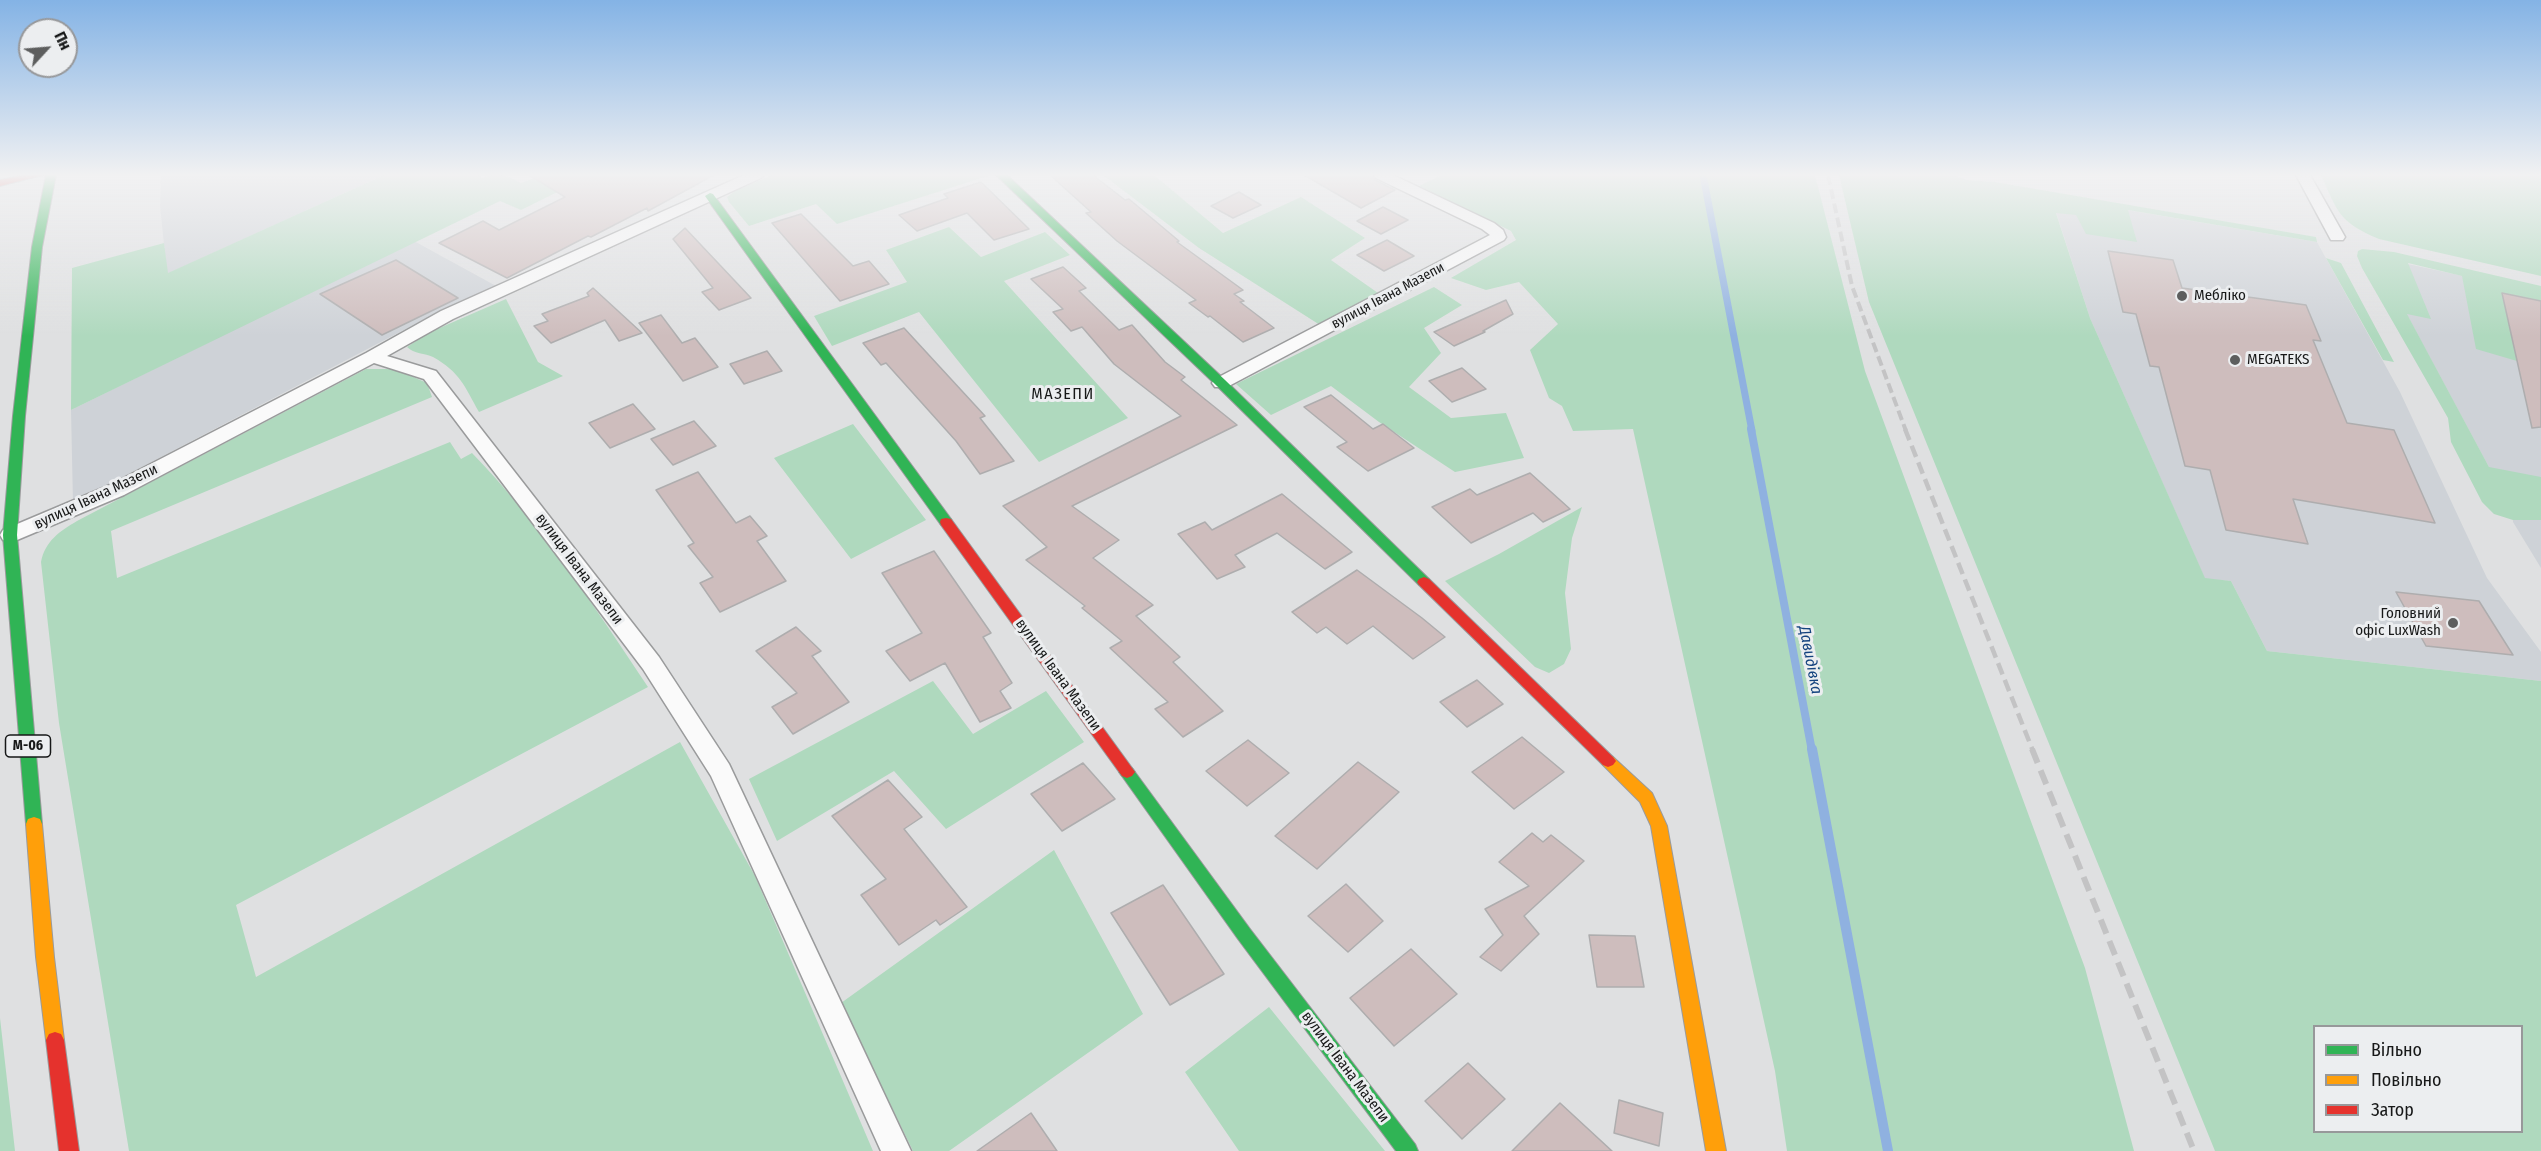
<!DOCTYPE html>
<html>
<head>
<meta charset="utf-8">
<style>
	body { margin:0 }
	#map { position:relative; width:2541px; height:1151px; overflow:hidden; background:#dfe0e1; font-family:"Fira Sans Condensed",sans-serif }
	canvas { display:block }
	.legend { position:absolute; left:2313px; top:1025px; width:210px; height:108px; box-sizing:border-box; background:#eceef0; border:2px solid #97989a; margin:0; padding:8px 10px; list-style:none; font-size:18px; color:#171818 }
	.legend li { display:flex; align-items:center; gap:12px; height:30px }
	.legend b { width:30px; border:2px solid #97989a }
	.north { position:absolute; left:18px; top:18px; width:60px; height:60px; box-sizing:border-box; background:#eceef0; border:2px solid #97989a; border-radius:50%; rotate:64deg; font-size:16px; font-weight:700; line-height:24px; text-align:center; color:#171818 }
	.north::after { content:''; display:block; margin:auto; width:21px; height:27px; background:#5d5e5e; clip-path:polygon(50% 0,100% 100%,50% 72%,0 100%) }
</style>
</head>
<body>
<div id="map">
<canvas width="2541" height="1151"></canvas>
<ul class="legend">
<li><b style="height:8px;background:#30b455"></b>Вільно</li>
<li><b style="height:8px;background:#ff9f0a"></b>Повільно</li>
<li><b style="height:8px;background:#e5322d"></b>Затор</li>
</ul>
<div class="north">Пн</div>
</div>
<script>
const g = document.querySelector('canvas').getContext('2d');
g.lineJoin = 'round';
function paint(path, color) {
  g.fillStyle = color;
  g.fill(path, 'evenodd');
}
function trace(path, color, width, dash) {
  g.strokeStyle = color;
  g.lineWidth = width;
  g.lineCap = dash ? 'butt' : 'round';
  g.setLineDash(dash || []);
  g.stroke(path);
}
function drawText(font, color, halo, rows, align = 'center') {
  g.font = font + ' "Fira Sans Condensed",sans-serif';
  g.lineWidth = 6;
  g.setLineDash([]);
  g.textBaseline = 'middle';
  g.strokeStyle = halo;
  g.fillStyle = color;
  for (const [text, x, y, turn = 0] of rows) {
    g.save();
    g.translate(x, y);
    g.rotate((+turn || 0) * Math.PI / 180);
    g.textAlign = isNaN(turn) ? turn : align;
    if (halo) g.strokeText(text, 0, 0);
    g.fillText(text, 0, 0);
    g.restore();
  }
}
paint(new Path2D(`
	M161,175h223l-217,99 -7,-68z
	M2127,210l190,32 83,150 87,186 54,74v29l-274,-30 -36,-70 -26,-2 -115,-261 -34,-106z
	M414,241l84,46 -56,23 -369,193 -2,-93z
	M2376,257l165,36v275l-28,-46 -1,-12z`), '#ced2d7');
paint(new Path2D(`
	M384,175h94l4,3c14,-7 27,-2 39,5l21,-8h50l-71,35 -21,-9 -429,209 1,-142 92,-25 4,30z
	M772,175h214l2,1 -151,48 -21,-20 -67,22 -20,-24 -2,-5 8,-6z
	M1103,175h51l69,58 78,-36 64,41 -34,22 47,33 -58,32 -121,-77z
	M1441,175h374l50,196 220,597 49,183h-347l-12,-80 -142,-642 -60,2 -11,-25 -13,-8 -19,-48 28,-26 -39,-42 -33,8 -35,-12 65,-38 -5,-9 -92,-45z
	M1839,175h113l15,5 28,2 321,55 1,5 -189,-32 9,32 -51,-8 -10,-19 -20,-2 34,105 115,260 26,3 36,70 274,30v470h-326l-346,-849zM2314,1026h208v106h-208z
	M2321,175h220v101l-162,-37c-40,-17 -41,-26 -58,-64z
	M949,227l32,30 64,-25 25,23 -66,26 124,137 -89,44 -120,-150 -87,34 -18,-30 93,-34 -21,-32z
	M2362,249l32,3 147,34v15l-39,-8 15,68 -41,-12 -14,-73 -54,-13 23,56 -24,-5 82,153 52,10v43h-28l-19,-6 -12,-12 -31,-60 -3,-24 -86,-150 -5,-12 1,-5z
	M2326,258l15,5 53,99 -11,-2z
	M1434,287l28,18 -38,23 17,25 -32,34 42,31 55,-5 18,45 -69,14 -76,-50 -48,-36 -60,29 -35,-31z
	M506,299l32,63 25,14 -84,36c-14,-25 -19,-40 -46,-55 -8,-4 -19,-3 -26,-10l21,-14z
	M366,369h29l32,14 5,14 -321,134 6,47 333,-136 11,17 11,-6c68,70 122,153 176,234l-412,218 20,72 424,-235 75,134 118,275h-744l-70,-428 -18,-161c4,-21 19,-31 36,-41z
	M853,424l73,96 -75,39 -77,-101z
	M1582,507l-10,31 -7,55 6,56 -7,15 -15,9 -14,-6 -90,-86 54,-27z
	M933,681l40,53 73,-43 38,51 -138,87 -52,-58 -117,70 -28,-62z
	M1054,850l89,164 -194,137h-36l-72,-148z
	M1269,1007l116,144h-146l-54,-79z
	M0,1018l15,133h-15z`), '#afd9be');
trace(new Path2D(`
	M1703,175l49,256`), '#8fb1e0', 7);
trace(new Path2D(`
	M1751,429l61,322`), '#8fb1e0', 8);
trace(new Path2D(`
	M1812,749l76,402`), '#8fb1e0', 10);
const building = new Path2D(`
	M529,175h185l-66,36 -1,-3 -56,29 -3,-1 -81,42 -68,-35 44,-22 16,9 66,-33z
	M1050,175h43l32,25 4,-1 50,42 -2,1 66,48 -9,4 10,7 -4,1 34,26 -31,14 -33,-26 -2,1 -19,-14 7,-3 -79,-59 -31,-28 5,-1z
	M1304,175h68l3,5 20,10 -34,18z
	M981,182l48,47 -35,11 -27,-27 -50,18 -18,-16 49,-17 -4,-4z
	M1239,192l22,13 -28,13 -22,-12z
	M1383,207l25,13 -27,14 -24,-13z
	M801,214l52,52 16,-5 20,23 -49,17 -68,-78z
	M685,228l66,70 -32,12 -17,-18 11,-4 -40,-49z
	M1387,240l27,16 -30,15 -27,-16z
	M2108,251l65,9 9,28 124,17 15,36 -8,-1 34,83 47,7 41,93 -142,-24 15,45 -82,-14 -16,-60 -25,-4 -26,-99 -9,-1 -14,-52 -13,-2z
	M396,260l62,38 -76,37 -62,-41z
	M1063,267l23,21 -7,3 40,39 13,-5 33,37 20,15 -4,3 56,45 -165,81 47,34 -26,18 60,47 -17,11 44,41 -7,5 50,49 -40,26 -28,-28 13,-7 -58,-54 12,-7 -40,-33 3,-2 -59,-46 21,-13 -44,-41 178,-90 -67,-52 -32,-37 -11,4 -18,-19 10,-3 -32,-30z
	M593,288l49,45 -23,8 -14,-21 -54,23 -17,-17 14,-5 -6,-7 47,-18 -2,-3z
	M2502,293l39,8v126l-9,1z
	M1506,300l7,14 -30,17 2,1 -31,14 -20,-14z
	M661,315l21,28 13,-5 23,29 -35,14 -44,-58z
	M904,328l81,88 -5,2 34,43 -34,13 -24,-33 -70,-78 -5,2 -18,-22z
	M767,351l15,20 -38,13 -14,-20z
	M1462,368l24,21 -34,13 -23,-21z
	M1331,395l42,34 10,-5 31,24 -46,23 -31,-24 10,-5 -43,-35z
	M633,404l22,25 -45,19 -21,-25z
	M694,421l22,25 -43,19 -22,-26z
	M698,472l38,51 14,-7 17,20 -10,5 29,40 -66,31 -20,-29 13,-6 -25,-31 6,-3 -38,-53z
	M1530,473l40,36 -27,13 -10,-9 -62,30 -39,-36 38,-18 7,6z
	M1282,494l70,58 -27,17 -48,-36 -42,22 10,12 -28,12 -39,-45 27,-12 7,8z
	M934,551l57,82 -8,4 29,46 -12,8 11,17 -31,14 -35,-59 -35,18 -24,-30 36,-18 -40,-60z
	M1357,570l65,48 23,19 -32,22 -40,-33 -26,18 -21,-17 -9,6 -25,-21z
	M2396,592l83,9 34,54 -87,-9z
	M796,627l25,24 -9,5 37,46 -56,32 -21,-27 25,-14 -41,-42z
	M1477,680l26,24 -36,23 -27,-25z
	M1522,737l42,35 -50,37 -42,-37z
	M1248,740l41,33 -42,33 -41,-35z
	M1358,762l41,30 -82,77 -42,-33z
	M1083,763l32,36 -53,32 -31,-37z
	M888,780l34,37 -18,12 63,78 -27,18 -4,-5 -37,25 -38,-50 25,-16 -54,-63z
	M1532,833l11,9 8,-7 33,26 -60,55 15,18 -38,37 -21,-14 23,-22 -18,-26 44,-23 -30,-24z
	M1346,884l37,37 -35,31 -40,-36z
	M1163,885l61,89 -54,31 -59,-92z
	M1589,935l46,1 9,51h-47z
	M1411,949l46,45 -63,52 -44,-48z
	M1468,1063l37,36 -43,40 -37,-38z
	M1619,1100l44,13 -4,33 -45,-13z
	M1560,1103l52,48h-100z
	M1031,1113l26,38h-80z`);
paint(building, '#cebdbd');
trace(building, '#aeadae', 1.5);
const street = new Path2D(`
	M744,175h20l-3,3 -308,141 -66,37 49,15 223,286 70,107 182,387h-30l-170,-375 -68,-107 -219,-290 -50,-16 -250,132 -107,45 -7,2 -7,-2 -3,-5 3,-5 107,-45 256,-132 75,-42z
	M1374,175h19l101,48 9,7 3,7 -2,3 -277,147h-12l-3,-4 3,-4 275,-144 -8,-6 -106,-51z
	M2296,175h14l35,62 -2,3h-12z`);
const fast = new Path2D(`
	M46,175h10l-14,72 -17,169 -8,119 25,289 -2,5 -6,2 -6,-2 -2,-5 -23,-289 10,-119 19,-169z
	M996,175h11l218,205 204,199 2,3 -2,3h-10l-202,-199z
	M710,193l3,1 238,325 1,3 -1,3h-10l-236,-329z
	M1127,766l5,2 118,161 165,215 3,7h-22l-158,-212 -116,-163 -3,-4 3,-4z`);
const slow = new Path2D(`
	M1608,755l5,2 39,36 15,33 59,325h-20l-55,-325 -11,-24 -37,-37 -3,-4 3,-4z
	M34,817l6,2 2,5 12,133 10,83 -3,6 -6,2 -6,-2 -3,-6 -10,-83 -10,-133 2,-5z`);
const jam = new Path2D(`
	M24,175h19l-43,11v-6z
	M946,518l5,1 181,249 3,4 -3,4 -5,2 -5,-2 -181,-251 -1,-3 1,-3z
	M1424,577l5,2 184,178 3,4 -3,4 -5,2 -5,-2 -184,-180 -2,-3 2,-3z
	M55,1032l6,2 3,6 15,111h-20l-13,-111 3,-6z`);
trace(street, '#9a9b9c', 3);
trace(fast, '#9a9b9c', 2);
trace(slow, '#9a9b9c', 2);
trace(jam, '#9a9b9c', 2);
paint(street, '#fafafa');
paint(fast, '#30b455');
paint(slow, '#ff9f0a');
paint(jam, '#e5322d');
trace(new Path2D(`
	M1828,175l24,111 54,145`), '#c3c3c4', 4, [10, 4.5]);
trace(new Path2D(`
	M1905,429l128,322`), '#c3c3c4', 4.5, [12, 6]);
trace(new Path2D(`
	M2032,749l162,402`), '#c3c3c4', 6, [15, 8]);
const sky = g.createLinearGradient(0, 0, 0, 336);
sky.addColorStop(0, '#84b3e5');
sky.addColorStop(0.52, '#f1f1f2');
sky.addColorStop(1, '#f1f1f200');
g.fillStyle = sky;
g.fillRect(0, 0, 2541, 336);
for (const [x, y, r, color] of [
	[2182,296,6,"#5d5e5e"],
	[2235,360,6,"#5d5e5e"],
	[2453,623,6,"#5d5e5e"]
]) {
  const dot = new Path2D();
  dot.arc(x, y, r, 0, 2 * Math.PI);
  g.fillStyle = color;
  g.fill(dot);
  trace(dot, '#eceef0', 2);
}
drawText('14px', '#171818', '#eceef0', [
	["вулиця Івана Мазепи",1388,296,-28]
]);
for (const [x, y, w] of [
	[28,746,45]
]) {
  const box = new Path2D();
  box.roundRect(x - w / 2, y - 11, w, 22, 4.5);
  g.fillStyle = '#eceef0';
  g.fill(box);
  trace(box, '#171818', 1.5);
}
drawText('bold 14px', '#171818', null, [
	["М-06",28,746]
]);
drawText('15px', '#171818', '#eceef0', [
	["Мебліко",2194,296],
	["MEGATEKS",2247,360],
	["Головний",2441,614,"right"],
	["офіс LuxWash",2441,631,"right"]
], 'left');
drawText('15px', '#171818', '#eceef0', [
	["вулиця Івана Мазепи",96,497,-25],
	["вулиця Івана Мазепи",579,569,53],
	["вулиця Івана Мазепи",1058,675,54],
	["вулиця Івана Мазепи",1345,1067,53]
]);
g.letterSpacing = '1.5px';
drawText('16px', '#171818', '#eceef0', [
	["МАЗЕПИ",1063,395]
]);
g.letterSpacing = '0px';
drawText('italic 16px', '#14437f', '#eceef0', [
	["Давидівка",1810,660,79]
]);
</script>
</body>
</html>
